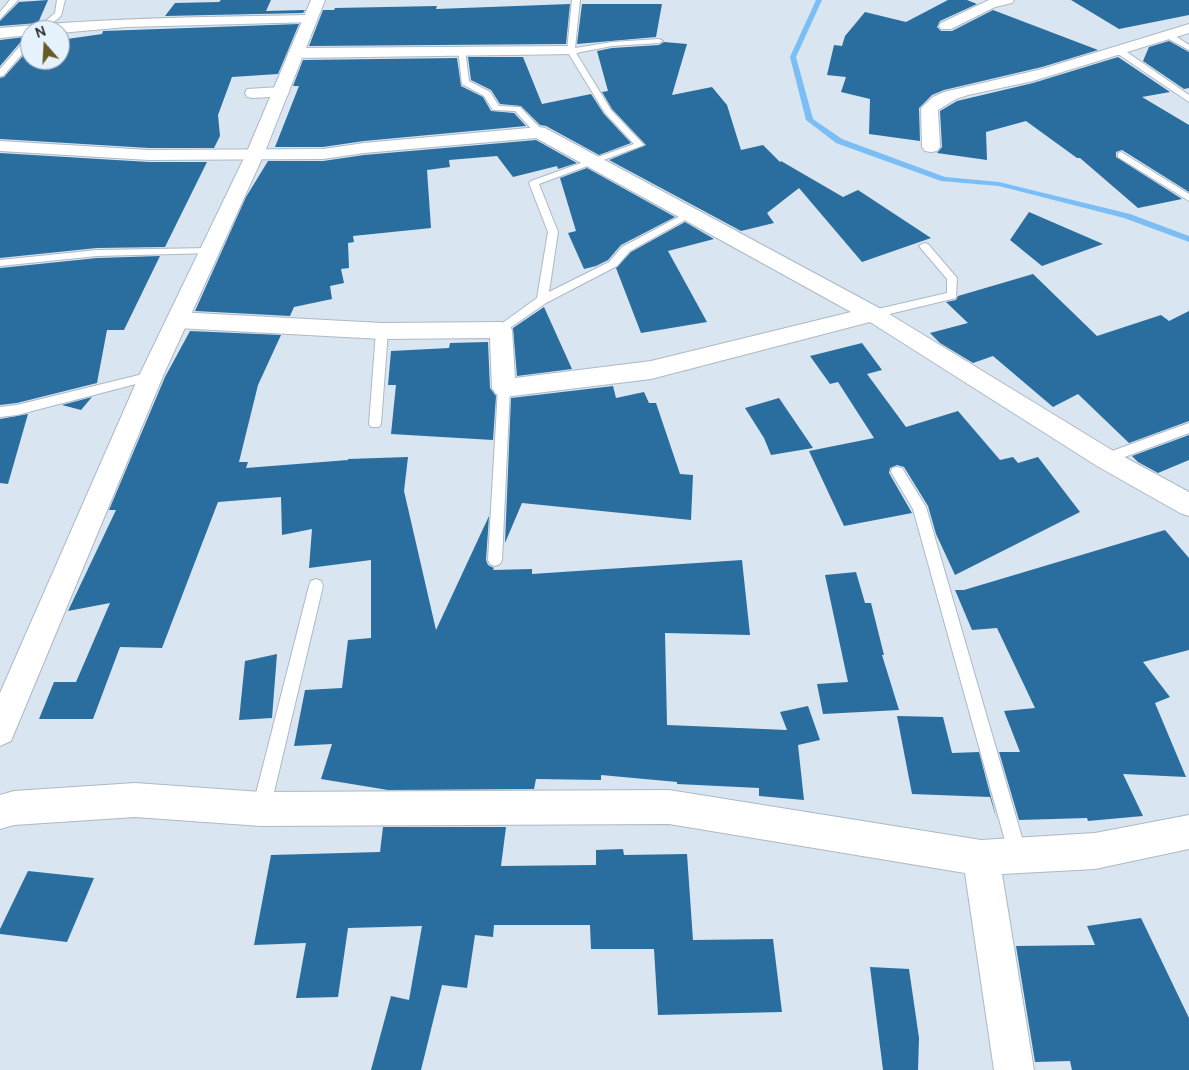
<!DOCTYPE html>
<html>
<head>
<meta charset="utf-8">
<style>
	body { margin:0 }
	#map { position:relative; width:1189px; height:1070px; overflow:hidden; background:#d9e5f0; font-family:Manrope,sans-serif }
	canvas { display:block }
	.north { position:absolute; left:20px; top:20px; width:50px; height:50px; box-sizing:border-box; background:#e6f3fe; border:1px solid #9aa3ac; border-radius:50%; rotate:341deg; font-size:14px; font-weight:700; line-height:20px; text-align:center; color:#282c31 }
	.north::after { content:''; display:block; margin:auto; width:18px; height:22px; background:#675a27; clip-path:polygon(50% 0,100% 100%,50% 72%,0 100%) }
</style>
</head>
<body>
<div id="map">
<canvas width="1189" height="1070"></canvas>
<div class="north">N</div>
</div>
<script>
const g = document.querySelector('canvas').getContext('2d');
g.lineJoin = 'round';
function paint(path, color) {
  g.fillStyle = color;
  g.fill(path, 'evenodd');
}
function trace(path, color, width, dash) {
  g.strokeStyle = color;
  g.lineWidth = width;
  g.lineCap = dash ? 'butt' : 'round';
  g.setLineDash(dash || []);
  g.stroke(path);
}
paint(new Path2D(`
	M816,0h6l-26,57 17,62 29,20 103,38 54,5 131,32 59,22v6l-65,-24 -125,-32 -58,-5 -105,-38 -30,-23 -16,-63z`), '#7bbef5');
paint(new Path2D(`
	M48,0l-10,23 -38,3v-5l19,-19z
	M221,0h50l-5,11 39,-1 -2,3 -138,3 10,-13 44,-1z
	M948,0h19l10,4 -37,17 -3,6 4,4h11l41,-21 105,40 -56,17 -98,23 -12,5 -13,13 1,33 -51,-7 1,-35 -29,-7 5,-15 -19,-2 7,-30 8,1 3,-10 20,-24 41,10z
	M1071,0h118v15l-70,14z
	M570,4l-4,40 -257,2 14,-36h11l1,-2 102,-2 -1,3z
	M582,4h80l-6,33 -79,7z
	M299,24l-21,50 -46,3 -14,38 2,21 -6,12h-65l-149,-9v-61l4,-1 26,-29v12h30v-20l42,-6 1,-3z
	M25,37l-25,29v-26z
	M1169,41l20,11v36l-5,1 -41,-28 6,-14z
	M664,42l23,2 -15,51 40,-8 15,18 14,45 22,-5 17,17 1,-1 62,36 15,-7 73,48 -69,24 -63,-74 -32,25 7,10 -33,8 -132,-71 37,-15 -34,-36 -10,-17 6,-1 -11,-40 15,-3 47,-3z
	M468,57h55l19,47 49,-10 13,20 27,29 -32,12 -53,-29 -6,-1 -19,-19 -21,-2 -9,-14 -20,-10z
	M1118,57l52,35 -28,5 47,28v67l-67,-42 -6,2v5l66,42 -44,9 -58,-50h-3l-51,-37 -40,11 1,28 -50,-7 5,-6 -2,-36 17,-10 76,-18z
	M457,58l4,28 22,11 8,14 23,2 12,13 -162,15 -41,6h-48l24,-61h-6l10,-26z
	M536,140l41,23 -19,6 -1,-3 -44,11 -16,-21 -48,4 1,7 -23,3 4,58 -78,8 1,6 -6,1 1,25 -8,1 3,14 -14,3 2,13 -38,8 -4,9 -95,-5 51,-114 22,-36h55l41,-6z
	M0,153l149,9h58l-42,85 -68,1 -97,10z
	M587,168l88,49 -54,28 -13,15 -12,6 -12,3 -16,-36 8,-2 -16,-53z
	M1029,212l74,32 -61,22 -32,-26z
	M685,222l29,17 -46,12 39,71 -66,11 -25,-65 15,-16z
	M160,256l-36,74h-17l-10,53 -80,20 -17,2v-137l97,-10z
	M1033,274l64,62 64,-21 8,6 20,-10v110l-60,22 -51,-49 -25,13 -60,-51 -20,7 -33,-20 -10,-10 38,-10 -22,-21 10,-2 2,-4z
	M544,307l28,62 -55,7 -4,-48z
	M190,331l91,4 -23,50 -19,77h9l-2,6 102,-8v-1l60,-2 -4,34 32,139 53,-114 -3,44 2,5 6,3 -1,2 39,-1v5l210,-14 8,75 -85,-2 2,92 120,5 -7,-18 28,-6 12,34 -22,5 6,55 -45,-4v-8l-82,-4v-2l-76,-7v5l-65,-1 -2,10 -146,1 -67,-11 11,-35 -38,2 11,-56 37,-2 6,-48 23,-2v-78l-62,8 3,-39 -30,6 -1,-38 -63,5 -56,146 -42,-1 -27,72h-54l15,-37h22l34,-79 -42,8 48,-101h-7l56,-133z
	M488,342l2,46 6,8 -3,44 -102,-6 5,-49h-8l3,-34 58,-3 1,-5z
	M862,343l20,27 -15,4 39,53 52,-16 42,49 13,-3 5,6 20,-6 42,55 -125,63 -19,-41 -8,-28 -24,-39 -7,-2 -7,3 -1,5 23,40 -68,13 -35,-75 65,-13 -36,-56 -8,2 -20,-28z
	M613,386l3,12 28,-6 5,11h7l24,71 13,1 -2,45 -169,-17 -17,40 6,-145z
	M92,397l-11,13 -19,-5z
	M779,398l34,50 -42,7 -7,-17 -19,-30z
	M28,414l-20,70 -8,-1v-64z
	M1189,435v25l-31,13 -20,-11 -6,-6z
	M1165,530l24,28v92l-46,12 27,35 -15,6 31,74 -63,-3 20,42 -55,5 -1,-3 -68,2 -20,-68h21l-16,-41 31,-3 -38,-80 -25,2 -17,-40h9z
	M856,572l9,31h6l13,52h-2l17,55 -76,4 -6,-30 31,-2 -23,-107z
	M277,654l-5,64 -33,2 6,-59z
	M897,716l46,1 9,36 27,-1 18,68 -7,-23 -78,-3z
	M383,827h123l-5,39 95,-1v-15l27,-1 1,6 63,-1 6,86 80,-1 9,73 -124,3 -4,-66h-63l-1,-24h-96l-1,12 -18,-2 -8,53 -25,-3 -21,85h-50l20,-74 18,4 13,-74 -74,2 -10,69 -42,1 10,-55 -52,2 17,-90 109,-3z
	M28,871l66,7 -27,64 -67,-8v-5z
	M1141,918l48,100v52h-117l-2,-9 -35,1 -19,-116 79,-1 -8,-19z
	M870,967l39,2 10,69 -1,32h-35z`), '#2a6ea0');
const service = new Path2D(`
	M10,0h8l-18,19v-7z
	M57,0h8l-4,16 -17,14h-9l20,-17z
	M572,0h8l-5,48 37,-6 47,-3 4,2 -4,2 -47,3 -36,7 35,57 33,35 -105,39 19,48 -9,60 60,-30 13,-15 64,-34 3,-1 5,3 -64,36 -13,15 -71,37 -45,31 -6,-4 2,-3 40,-29 11,-66 -19,-49 2,-2 103,-37 -29,-31 -38,-62z
	M1165,33h6l18,12v5l-24,-13z
	M27,38h3v7l-27,31h-3v-7z
	M458,48l7,2 4,31 21,11 9,14 21,1 22,23v4h-6l-21,-23 -22,-1 -9,-14 -22,-12z
	M1115,48h6l68,47v7l-74,-50z
	M1121,152l68,42v7l-71,-44v-4z
	M924,243l4,1 29,34 -1,20 -83,20 -4,-1 -2,-3 2,-3 78,-18v-14l-28,-33z
	M209,248l5,3 -1,2 -116,3 -97,10v-6l97,-10z
	M382,327l6,4 -7,93 -2,3h-8l-2,-3 7,-93z
	M151,372l4,1 2,3 -2,3 -138,36 -17,2v-10l17,-2z
	M504,384l6,4 -8,172 -2,4 -5,2 -5,-2 -2,-4 10,-172z
	M1189,423v10l-83,31 -5,-1 -1,-4 1,-4z
	M897,467l5,1 24,39 101,348 -3,6 -6,3 -6,-3 -3,-6 -96,-346 -22,-37 1,-4z
	M316,579l5,2 2,5 -53,223 -3,6 -6,3 -6,-3 -3,-6 57,-223 2,-5z`);
const minor = new Path2D(`
	M989,0h25l-2,3 -17,4 -44,22h-10l-2,-3 2,-3z
	M309,15l5,1 2,3 -2,3 -187,5 -67,6v-3h-30v5l-30,3v-10c103,-10 206,-11 309,-13z
	M1189,24v9l-156,48 -65,14 -12,4 -18,11 2,37 -3,4 -6,1 -6,-1 -3,-4 -1,-39 12,-11 11,-5 98,-23z
	M571,46l5,2 3,3 -3,3 -280,4 -6,-2 -2,-3 2,-3 6,-2z
	M281,87l6,1 2,4 -2,4 -34,2 -6,-1 -2,-4 2,-4z
	M539,127l6,1 336,181 234,143 74,40v24l-9,-3 -83,-47 -227,-144 -219,57 -147,18 -8,-3 -4,-6 -2,-50 -108,1 -205,-11 -8,-3 -3,-5 3,-5 8,-3 205,11 119,-1 8,2 3,6 3,48 136,-17 200,-49 -315,-174 -172,15 -41,6 -174,1 -149,-9v-10l149,9 174,-1 41,-6z
	M135,783l126,9 408,-2 312,50 114,-7 94,-18v34l-94,20 -93,5 32,196h-40l-29,-197 -296,-49 -408,2 -126,-9 -121,8 -14,4v-34l14,-4z`);
const tertiary = new Path2D(`
	M311,0h14l-61,154 -101,222 -152,365 -11,5v-53l139,-317 107,-222z`);
trace(service, '#adb9c4', 2);
trace(minor, '#adb9c4', 2);
trace(tertiary, '#adb9c4', 2);
paint(service, '#fff');
paint(minor, '#fff');
paint(tertiary, '#fff');
</script>
</body>
</html>
